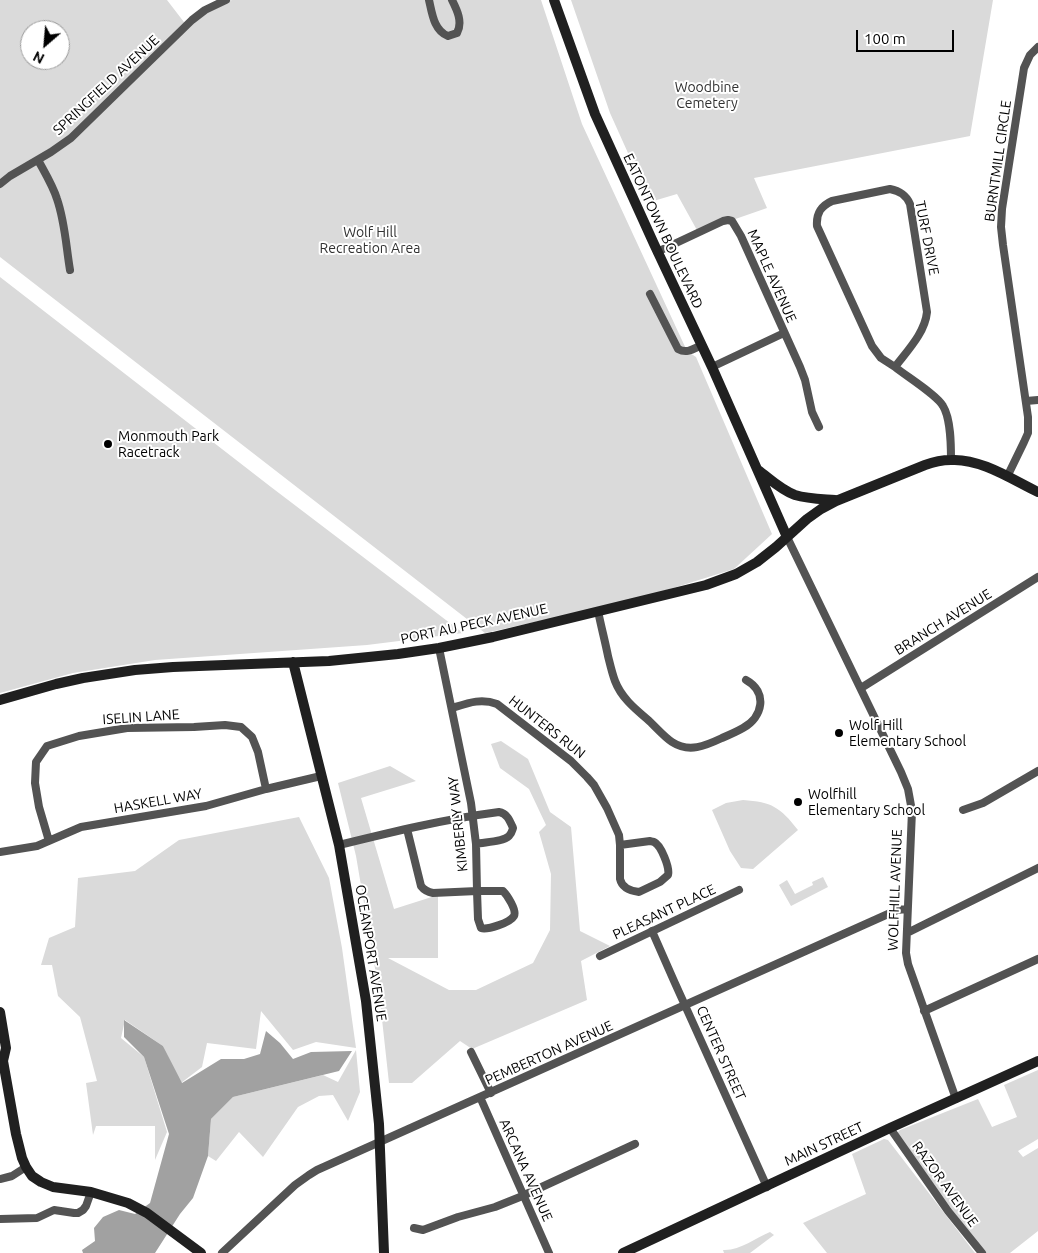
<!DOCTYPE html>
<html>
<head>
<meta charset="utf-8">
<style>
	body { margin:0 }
	#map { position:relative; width:1038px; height:1253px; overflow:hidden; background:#fff; font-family:Ubuntu,sans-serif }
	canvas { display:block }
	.north { position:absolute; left:20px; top:20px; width:50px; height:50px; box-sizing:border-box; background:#fff; border:1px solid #999; border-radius:50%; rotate:207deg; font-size:14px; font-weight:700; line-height:20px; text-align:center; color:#000 }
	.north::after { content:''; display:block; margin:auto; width:18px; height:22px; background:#000; clip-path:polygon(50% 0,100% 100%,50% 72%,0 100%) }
	.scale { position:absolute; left:856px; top:30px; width:98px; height:22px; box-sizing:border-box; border:2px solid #000; border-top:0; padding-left:6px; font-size:15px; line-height:18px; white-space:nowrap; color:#000; -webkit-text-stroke:4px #fff; paint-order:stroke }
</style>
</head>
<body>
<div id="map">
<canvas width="1038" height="1253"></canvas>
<div class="north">N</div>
<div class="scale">100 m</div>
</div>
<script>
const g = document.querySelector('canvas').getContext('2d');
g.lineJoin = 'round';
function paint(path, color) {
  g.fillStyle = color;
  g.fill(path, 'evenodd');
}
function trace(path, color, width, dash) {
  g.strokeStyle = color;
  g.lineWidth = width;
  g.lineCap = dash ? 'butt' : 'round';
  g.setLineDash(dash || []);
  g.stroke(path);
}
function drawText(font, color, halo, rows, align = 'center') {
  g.font = font + ' Ubuntu,sans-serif';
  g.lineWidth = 4;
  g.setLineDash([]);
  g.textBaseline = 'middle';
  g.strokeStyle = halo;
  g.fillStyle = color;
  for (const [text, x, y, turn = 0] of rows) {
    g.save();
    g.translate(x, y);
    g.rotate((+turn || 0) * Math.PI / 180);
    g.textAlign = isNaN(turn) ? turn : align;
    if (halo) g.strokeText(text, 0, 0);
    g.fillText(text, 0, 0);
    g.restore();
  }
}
paint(new Path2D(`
	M0,0h167l20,26 30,-21 15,-5h309l41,124 105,227 9,6 76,177 -38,35 -99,31 -150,33 -485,-376zM30,30h30v30h-30z
	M571,0h422l-23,136 -216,42 13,30 -69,24 -21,-38 -27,8 -40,-89z
	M0,277l271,210 192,146 -96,12 -212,15 -82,13 -73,20z
	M501,741l27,18 22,53 21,15 9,104 30,15 -29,15 6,39 -115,49 -12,-8 -48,42h-23l-10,-91 -23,-136 -18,-73 52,-17 26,15 -55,17 33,111 44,-14v63h-50l61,32h27l57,-27 17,-33 1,-56 -12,-42 7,-7 -17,-36 -29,-21 -9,-24z
	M743,800c29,2 37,7 55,30l-45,39 -12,-1 -11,-17 -18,-41 14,-7z
	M299,817l30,61 13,70 14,100 -40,-6 -23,8 -32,-39 -5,38 -49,-6 -5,24 -21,16 -18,-37 -38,-26 -4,18 23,19 23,75 -12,28v-34h-59l-3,9 -7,-52 11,-2 -17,-64 -22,-21 -6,-31h-11l8,-27 26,-11 3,-49 57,-7 44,-31z
	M823,877l5,10 -37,19 -12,-21 8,-5 8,14 18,-9 -1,-3z
	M356,1050l4,42 -12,29 -15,-26 -14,1 -21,11 -35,50 -24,-25 -23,29 -8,-5 3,-37 22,-22 90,-22 15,7z
	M1038,1070v69l-20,12 5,6 15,-9v83l-28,22h-25l-87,-115v-6l2,-2 78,-31 14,28 25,-10 -13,-32z
	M884,1139l4,1 87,113h-148l-24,-30 63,-29 -14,-40z
	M770,1232l4,3 -24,18h-26l-1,-3c17,1 32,-12 47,-18z`), '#dadada');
paint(new Path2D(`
	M124,1020l39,26 19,37 39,-24h23l16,-5 6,-23 14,12 13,16 18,-7 41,-1 -13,20 -106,26 -22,22 -3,37 -15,42 -13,16 -25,39h-72l-1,-3 13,-9 -1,-13 9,-11 16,-7 16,4 15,-11 19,-69 -25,-77 -20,-20z`), '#a1a1a1');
trace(new Path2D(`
	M429,0c3,13 5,31 19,36l9,-3c6,-11 0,-23 -5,-33
	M38,160c7,13 15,26 19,39 8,23 9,47 13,71
	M0,184l10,-8 41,-24 20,-14 121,-118 13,-10 21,-10
	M890,189c10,2 16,6 20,15l17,108c-2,21 -20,39 -32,55l-14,-9 -9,-12 -55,-120c-1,-13 4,-20 15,-25z
	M657,252l66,-31 5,-1 4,1 9,15 59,131 5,13 7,32 7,15
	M650,294l28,55c9,5 15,0 24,-4
	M712,367l72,-34
	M895,367c11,9 42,28 48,39 8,13 8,39 8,54
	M1026,401l12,-1
	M1007,477l17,-35 4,-9v-16l-25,-172 -2,-18 1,-18 22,-141 6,-13 8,-8
	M787,537l114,235 7,17 4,22 -6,142 2,11 48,135
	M598,611c3,15 7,30 10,45 2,8 4,17 7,25 6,16 19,27 32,38 8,7 16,17 25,23 17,11 33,4 50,-4 7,-3 14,-6 21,-10 20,-11 25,-36 3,-48
	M861,688l177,-111
	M452,708c16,-5 29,-10 45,-4l74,57 16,16 7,8 13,23 12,27 1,10
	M963,810l20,-7 55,-32
	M407,829l14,57c3,4 7,6 12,7l44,-2 -1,-47 -5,-41 -32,-155
	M49,841l-10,-34 -4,-24 1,-21 11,-16 32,-10 48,-8 67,-1 31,-2 16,2 11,10 6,15 8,37
	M650,841c1,1 3,0 4,1 7,3 16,26 14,33l-8,7 -21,10c-8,-1 -17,-4 -19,-13v-34z
	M339,845c53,-13 106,-26 160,-33 8,1 11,9 14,16 -1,3 -1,5 -4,8 -6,6 -25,6 -33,8
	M0,852l37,-6 44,-19 125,-21 60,-17 55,-13
	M477,891h26c4,4 14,19 11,25 -4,7 -27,14 -33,12l-3,-9z
	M652,931l22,50 93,206
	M907,933l131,-65
	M600,956l139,-66
	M924,1011l114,-52
	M471,1052l20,41
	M480,1097l69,156
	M890,1128l58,83 34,42
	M0,1179l12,-3 14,-9
	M0,1219l37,-1 17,-8 20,3h4l5,-3 3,-4 5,-14
	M414,1228l9,2 35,-13 37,-10 25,-10 115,-53
	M222,1253l73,-68 14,-10 8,-5 580,-260 10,-1`), '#535353', 8);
trace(new Path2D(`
	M554,0l41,114 59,130 58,123 75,170
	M758,470c12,9 23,20 37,25 13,4 27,4 40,5
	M293,662l46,183 27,156 13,123 5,129
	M0,700l56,-16 27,-6 52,-8 38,-3 156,-6 69,-7 41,-6 54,-11 213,-52 30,-11 21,-12 19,-15 31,-28 14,-10 15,-8 89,-36c8,-3 17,-5 26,-5 29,-2 62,20 87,32
	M0,1012l6,36 -3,13 13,73 6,24 4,9 6,9 9,6 12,5 38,5 37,11 19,10 54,40
	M623,1253l267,-125 148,-67`), '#202020', 10);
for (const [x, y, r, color] of [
	[108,444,5,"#000"],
	[839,733,5,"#000"],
	[798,802,5,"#000"]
]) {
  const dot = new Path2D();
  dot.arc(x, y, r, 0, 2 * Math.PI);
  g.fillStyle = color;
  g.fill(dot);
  trace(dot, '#fff', 2);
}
drawText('14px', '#000', '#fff', [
	["SPRINGFIELD AVENUE",106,85,-43],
	["BURNTMILL CIRCLE",998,161,-82],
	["EATONTOWN BOULEVARD",663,231,65],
	["TURF DRIVE",927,238,79],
	["MAPLE AVENUE",772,276,66],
	["BRANCH AVENUE",943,622,-32],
	["PORT AU PECK AVENUE",474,624,-12],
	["ISELIN LANE",141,717,-4],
	["HUNTERS RUN",547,727,38],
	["HASKELL WAY",158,801,-10],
	["KIMBERLY WAY",458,824,-96],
	["WOLFHILL AVENUE",895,890,-88],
	["PLEASANT PLACE",664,912,-25],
	["OCEANPORT AVENUE",371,953,81],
	["PEMBERTON AVENUE",549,1053,-24],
	["CENTER STREET",721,1053,66],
	["MAIN STREET",824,1144,-25],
	["ARCANA AVENUE",526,1170,66],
	["RAZOR AVENUE",945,1184,54]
]);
drawText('14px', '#313131', '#fff', [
	["Woodbine",707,87],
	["Cemetery",707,103],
	["Wolf Hill",370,232],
	["Recreation Area",370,248]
]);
drawText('14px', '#000', '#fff', [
	["Monmouth Park",118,436],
	["Racetrack",118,452],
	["Wolf Hill",849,725],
	["Elementary School",849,741],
	["Wolfhill",808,794],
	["Elementary School",808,810]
], 'left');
</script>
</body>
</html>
